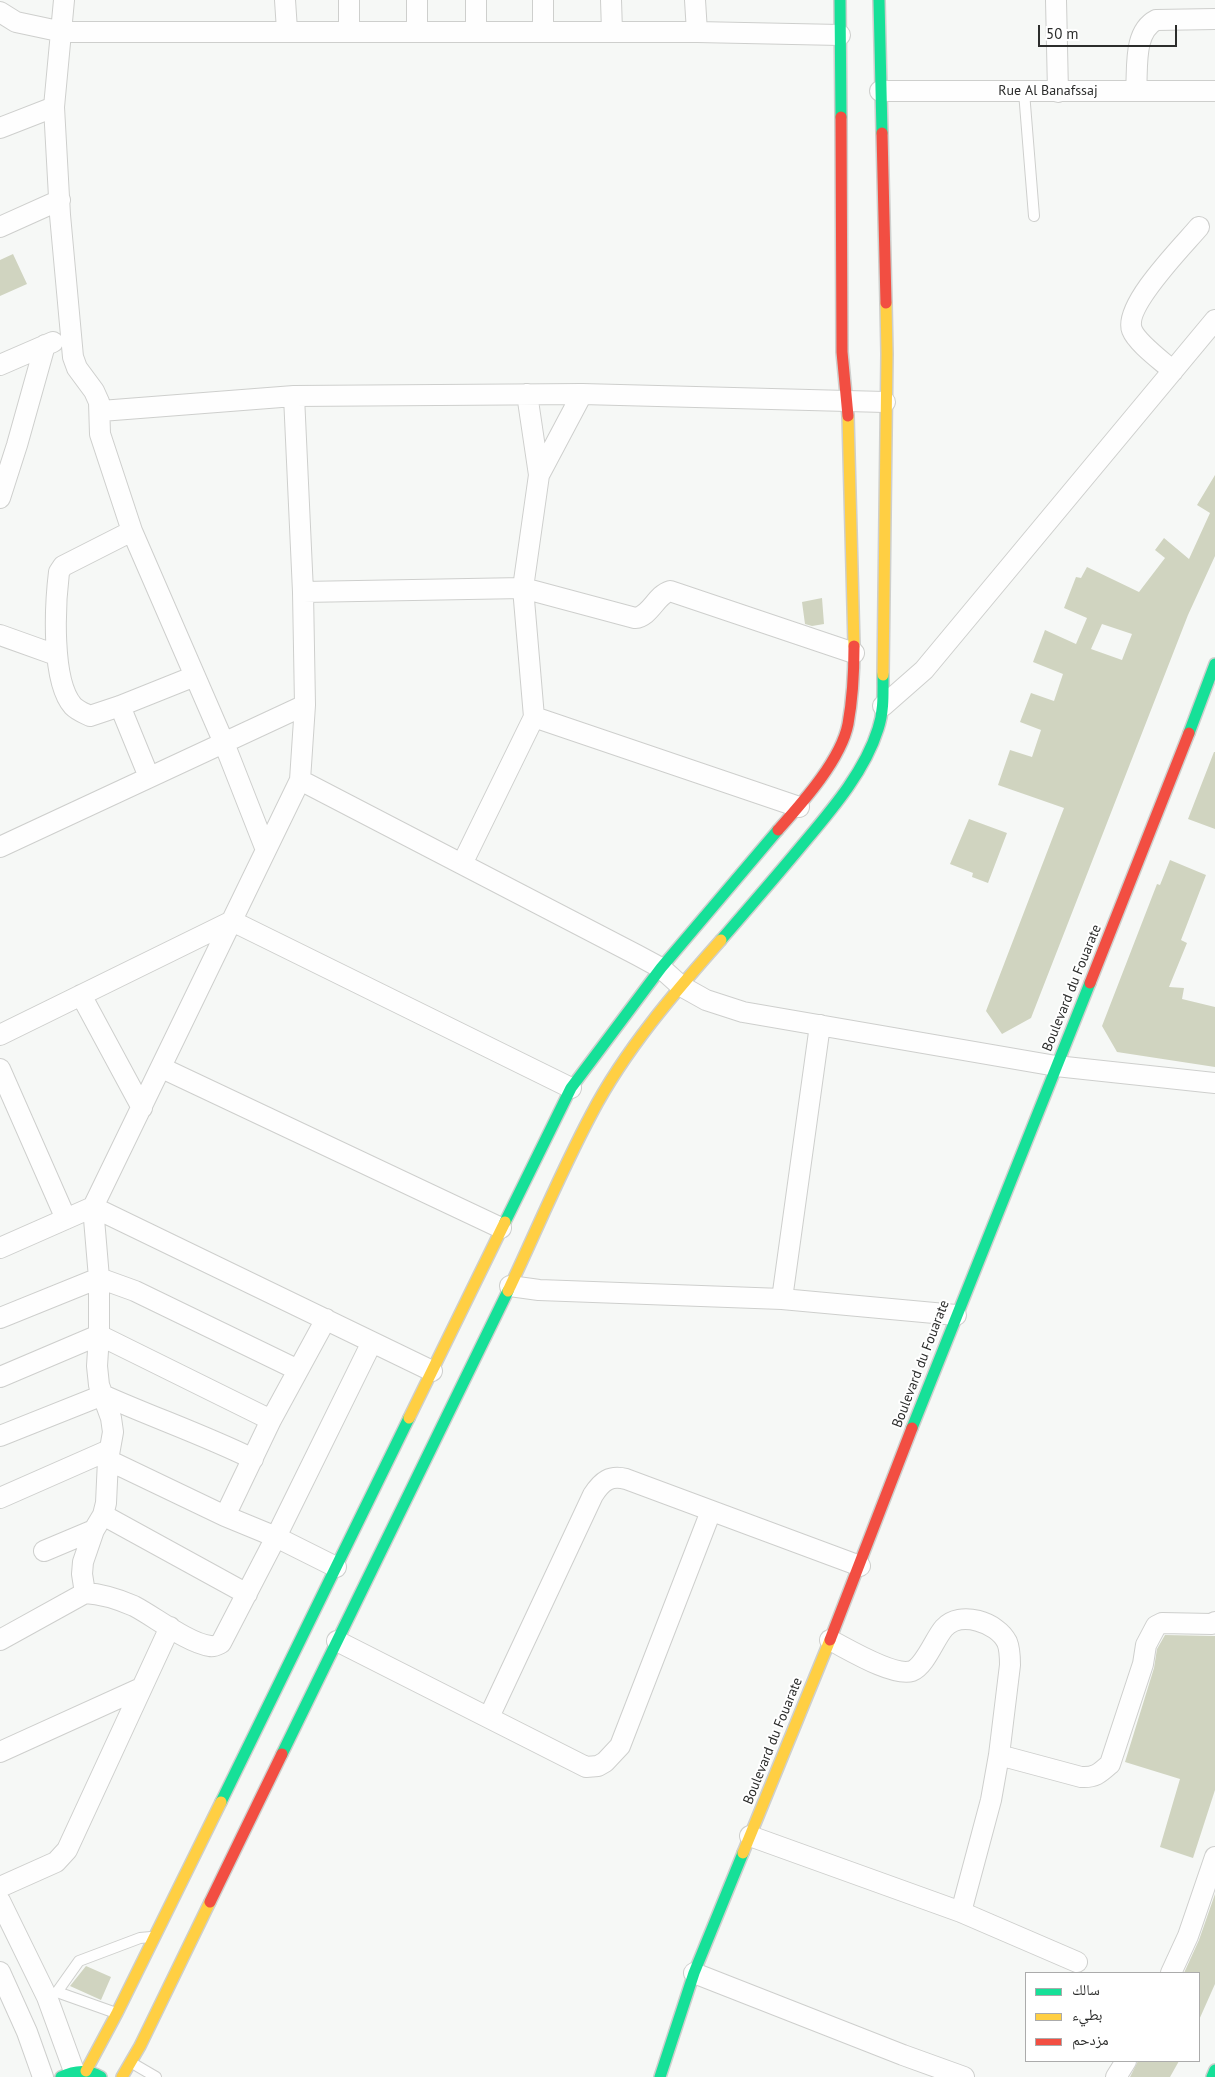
<!DOCTYPE html>
<html>
<head>
<meta charset="utf-8">
<style>
	body { margin:0 }
	#map { position:relative; width:1215px; height:2077px; overflow:hidden; background:#f6f8f6; font-family:"PT Sans","Noto Naskh Arabic",sans-serif }
	canvas { display:block }
	.legend { position:absolute; left:1025px; top:1972px; width:175px; height:90px; box-sizing:border-box; background:#fff; border:1px solid #ababab; margin:0; padding:6px 9px; list-style:none; font-size:15px; color:#2c2d2c }
	.legend li { display:flex; align-items:center; gap:10px; height:25px }
	.legend b { width:25px; border:1px solid #ababab }
	.scale { position:absolute; left:1038px; top:25px; width:139px; height:22px; box-sizing:border-box; border:2px solid #2c2d2c; border-top:0; padding-left:6px; font-size:15px; line-height:18px; white-space:nowrap; color:#2c2d2c; -webkit-text-stroke:4px #fff; paint-order:stroke }
</style>
</head>
<body>
<div id="map">
<canvas width="1215" height="2077"></canvas>
<ul class="legend">
<li><b style="height:6px;background:#16e098"></b>سالك</li>
<li><b style="height:6px;background:#ffcf43"></b>بطيء</li>
<li><b style="height:6px;background:#f24e42"></b>مزدحم</li>
</ul>
<div class="scale">50 m</div>
</div>
<script>
const g = document.querySelector('canvas').getContext('2d');
g.lineJoin = 'round';
function paint(path, color) {
  g.fillStyle = color;
  g.fill(path, 'evenodd');
}
function trace(path, color, width, dash) {
  g.strokeStyle = color;
  g.lineWidth = width;
  g.lineCap = dash ? 'butt' : 'round';
  g.setLineDash(dash || []);
  g.stroke(path);
}
function drawText(font, color, halo, rows, align = 'center') {
  g.font = font + ' "PT Sans",sans-serif';
  g.lineWidth = 4;
  g.setLineDash([]);
  g.textBaseline = 'middle';
  g.strokeStyle = halo;
  g.fillStyle = color;
  for (const [text, x, y, turn = 0] of rows) {
    g.save();
    g.translate(x, y);
    g.rotate((+turn || 0) * Math.PI / 180);
    g.textAlign = isNaN(turn) ? turn : align;
    if (halo) g.strokeText(text, 0, 0);
    g.fillText(text, 0, 0);
    g.restore();
  }
}
paint(new Path2D(`
	M13,254l14,30 -27,12v-36z
	M1215,475v81l-27,59 -157,403 -29,16 -16,-23 78,-203 -66,-23 12,-35 22,7 9,-27 -21,-8 11,-29 23,8 9,-27 -30,-12 12,-32 31,14 11,-26 -23,-10 12,-31 5,1 6,-11 52,25 26,-34 -10,-8 9,-12 25,21 21,-46 -13,-8zM1102,624l30,10 -10,26 -31,-11z
	M822,598l2,26 -12,2 -7,-2 -3,-22z
	M1214,752h1v77l-27,-10z
	M969,819l38,14 -19,50 -16,-6 1,-4 -23,-9z
	M1170,860l36,15 -25,65 6,3 -18,44 15,1 -2,11 33,8v60l-98,-15 -15,-26 55,-142 3,1z
	M1165,1635l50,1v154l-22,68 -33,-11 20,-68 -55,-17 29,-94 3,-19z
	M1215,1894v90l-16,36v-47h-15l15,-33z
	M86,1966l25,11 -10,23 -31,-14z
	M1138,2061h41l-9,16h-40z`), '#d0d4c0');
const lane = new Path2D(`
	M1024,92l10,124
	M57,1992l22,-31 61,-23 11,-1
	M53,1994l4,-2 59,21
	M132,2063l24,14`);
const street = new Path2D(`
	M64,0l-10,107 6,108 13,142 4,11 17,23 5,11 1,32 32,97 92,212 42,107
	M285,0l2,30
	M349,0v31
	M417,0v31
	M476,0v31
	M543,0v31
	M611,0l1,31
	M695,0l2,32
	M1056,0l2,92
	M0,12l16,10 47,10h634l143,3
	M880,91h335
	M1136,91c2,-23 -3,-59 20,-71l59,-1
	M0,128l54,-21
	M0,227l60,-27
	M0,365l53,-23
	M1173,371c-11,-10 -36,-28 -41,-41 -9,-24 51,-84 67,-103
	M101,411l193,-15 288,-2 303,8
	M539,475l43,-81
	M0,498l17,-53 28,-100
	M132,531l-69,35 -4,6c-4,33 -8,109 14,134 5,5 11,7 17,10l30,-10 75,-30
	M303,592l220,-4 112,30c15,-1 21,-23 35,-27l184,62
	M0,635l56,20
	M120,706l29,71
	M883,706l41,-36 291,-350
	M534,717l265,90
	M300,780l337,175 24,13 20,18 25,14 37,12 313,54 159,17
	M0,847l305,-142
	M462,864l72,-147 -11,-129 16,-113 -12,-81
	M81,995l61,113
	M0,1035l232,-114 339,167
	M162,1068l339,160
	M0,1069l66,150
	M0,1248l93,-41 339,164
	M510,1286l29,4 243,9 174,16
	M782,1299l38,-274
	M0,1318l99,-40 36,13 163,79
	M0,1377l99,-42 172,85
	M0,1436l103,-41c49,22 101,40 150,64
	M108,1460l117,56 51,21 60,30
	M0,1498l109,-48
	M103,1515l144,79
	M225,1516l46,-96 55,-101
	M44,1551l50,-21
	M85,1593l-3,-19 1,-12 11,-32 9,-15 3,-12 2,-43 5,-28 -2,-14 -12,-33 -2,-19 2,-31v-57l-6,-71 207,-427 5,-75 -2,-113 -9,-196
	M0,1640l85,-47c18,1 33,6 49,13 21,11 54,37 76,40 4,1 7,-1 11,-3l55,-106 96,-195
	M830,1640c18,9 63,37 82,31 13,-5 23,-33 32,-43 16,-18 53,-6 63,14 3,7 3,15 3,23l-11,90 -8,45 -30,112
	M337,1641l249,126 12,-1 7,-4 15,-16 91,-235
	M489,1717l104,-222c9,-14 17,-20 33,-16l234,87
	M0,1752l141,-64
	M999,1755l82,22c14,1 19,-4 29,-13l33,-100 3,-19 10,-19 6,-3 50,1 3,-2
	M750,1836l211,76 116,50
	M0,1887l56,-25 11,-12 103,-223
	M0,1901l47,96 27,74
	M0,1972l27,60 16,45
	M694,1973l209,82 61,22
	M1171,1973l17,-37 27,-79
	M1116,2077l10,-16`);
const fast = new Path2D(`
	M840,0l1,117
	M879,0l3,133
	M1189,733l26,-69
	M721,940c26,-30 52,-60 77,-90 30,-36 66,-76 80,-121 6,-18 5,-35 5,-54
	M505,1222l66,-134 90,-120 117,-138
	M912,1428l178,-445
	M282,1754l226,-463
	M221,1802l188,-384
	M61,2077c14,-7 27,-8 40,0
	M660,2077l34,-104 49,-120
	M1212,2077l3,-7`);
const slow = new Path2D(`
	M848,416l6,230
	M883,675l4,-321 -1,-51
	M508,1291c28,-59 53,-120 84,-178 33,-63 82,-120 129,-173
	M409,1418l96,-196
	M743,1853l87,-213
	M86,2071l31,-58 104,-211
	M122,2077l18,-31 70,-144`);
const jam = new Path2D(`
	M841,117l1,235 6,64
	M882,133l4,170
	M778,830c24,-27 63,-70 70,-106 4,-22 6,-55 6,-78
	M1090,983l99,-250
	M830,1640l82,-212
	M210,1902l72,-148`);
trace(lane, '#cecfcd', 12);
trace(street, '#cecfcd', 22);
trace(fast, '#cecfcd', 14);
trace(slow, '#cecfcd', 14);
trace(jam, '#cecfcd', 14);
trace(lane, '#fefefe', 10);
trace(street, '#fefefe', 20);
trace(fast, '#16e098', 11);
trace(slow, '#ffcf43', 11);
trace(jam, '#f24e42', 11);
drawText('14px', '#2c2d2c', '#fff', [
	["Rue Al Banafssaj",1048,91],
	["Boulevard du Fouarate",1072,988,-68],
	["Boulevard du Fouarate",921,1364,-69],
	["Boulevard du Fouarate",773,1741,-68]
]);
</script>
</body>
</html>
